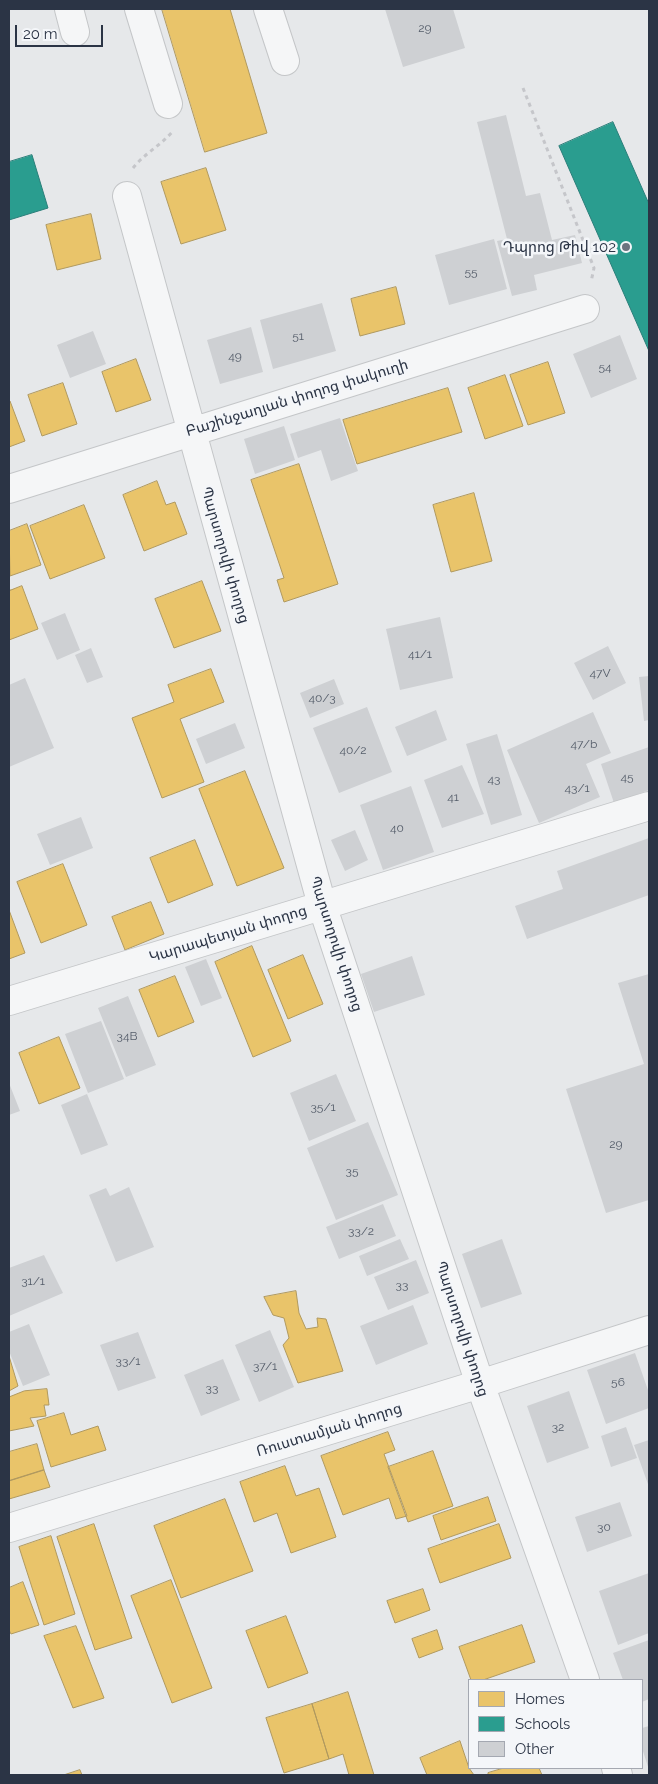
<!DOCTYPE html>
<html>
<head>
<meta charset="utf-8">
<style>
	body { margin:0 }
	#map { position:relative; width:658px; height:1784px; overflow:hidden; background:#e6e8ea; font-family:Raleway,sans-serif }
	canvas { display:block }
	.frame { position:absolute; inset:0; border:10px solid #2b3445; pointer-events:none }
	.legend { position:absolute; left:468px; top:1679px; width:175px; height:90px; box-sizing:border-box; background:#f4f6f9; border:1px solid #a4a8b1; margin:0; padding:6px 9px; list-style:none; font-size:15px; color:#2b3445 }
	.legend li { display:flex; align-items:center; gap:10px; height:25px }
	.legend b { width:25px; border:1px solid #a4a8b1 }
	.scale { position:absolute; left:15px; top:25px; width:88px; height:22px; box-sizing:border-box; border:2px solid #2b3445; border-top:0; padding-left:6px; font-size:15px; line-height:18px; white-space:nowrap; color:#2b3445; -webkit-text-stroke:4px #f4f6f9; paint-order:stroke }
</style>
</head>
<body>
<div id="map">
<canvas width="658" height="1784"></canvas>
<div class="frame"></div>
<ul class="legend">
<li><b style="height:14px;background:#e9c46a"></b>Homes</li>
<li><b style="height:14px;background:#2a9d8f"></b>Schools</li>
<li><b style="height:14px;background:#ced0d3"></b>Other</li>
</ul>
<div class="scale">20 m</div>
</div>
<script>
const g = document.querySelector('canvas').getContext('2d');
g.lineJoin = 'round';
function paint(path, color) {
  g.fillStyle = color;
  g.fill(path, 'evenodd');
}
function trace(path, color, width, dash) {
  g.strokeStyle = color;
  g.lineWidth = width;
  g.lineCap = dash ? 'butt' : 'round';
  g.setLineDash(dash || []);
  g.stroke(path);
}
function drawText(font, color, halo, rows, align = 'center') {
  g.font = font + ' Raleway,"Noto Sans Armenian",sans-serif';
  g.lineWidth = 5;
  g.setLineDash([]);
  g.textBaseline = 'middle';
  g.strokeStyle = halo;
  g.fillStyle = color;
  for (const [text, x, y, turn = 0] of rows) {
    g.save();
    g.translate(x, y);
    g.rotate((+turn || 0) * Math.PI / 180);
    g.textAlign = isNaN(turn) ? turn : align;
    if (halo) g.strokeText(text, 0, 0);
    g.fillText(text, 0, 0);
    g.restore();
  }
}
const homes = new Path2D(`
	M162,9h68l37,124 -62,19z
	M206,168l20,62 -45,14 -20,-62z
	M91,214l10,45 -44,11 -11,-45z
	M396,287l9,37 -45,12 -9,-37z
	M136,359l15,41 -35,12 -14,-40z
	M548,362l17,51 -37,12 -18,-50z
	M505,375l18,51 -38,13 -17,-51z
	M63,383l14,41 -35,12 -14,-41z
	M448,388l14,44 -105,32 -14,-44z
	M9,401h1l15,40 -16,6z
	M299,464l39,120 -54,18 -7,-22 7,-2 -33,-98z
	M157,481l9,24 9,-3 12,32 -43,17 -21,-56z
	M474,493l18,68 -41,11 -18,-67z
	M84,505l21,53 -55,21 -20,-53z
	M27,524l14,41 -31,11 -1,-45z
	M202,581l19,50 -47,17 -19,-49z
	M22,586l16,43 -29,11v-53l1,3z
	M211,669l13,33 -44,17 24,63 -42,16 -30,-80 42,-16 -6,-17z
	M245,771l39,97 -47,18 -38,-97z
	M195,840l18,45 -45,18 -18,-45z
	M63,864l24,61 -46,18 -24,-61z
	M151,902l13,32 -39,16 -13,-33z
	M9,910l16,43 -16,6z
	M252,946l39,95 -38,16 -38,-95z
	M303,955l20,49 -35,15 -20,-49z
	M175,976l19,46 -36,15 -19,-47z
	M59,1037l21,51 -41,16 -20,-51z
	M296,1291l3,22 7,16 12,-2 -1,-9 9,1 17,52 -45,12 -15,-38 6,-7 -5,-20 -11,-3 -9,-18z
	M9,1356l9,30 -9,5z
	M47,1389l2,16h-5l2,11 -16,2 4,8 -25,5v-34l15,-6z
	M64,1413l7,22 27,-9 8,24 -55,17 -14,-46z
	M388,1432l7,18 -11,4 23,62 -11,3 -7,-21 -46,17 -22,-59z
	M37,1444l7,26 -35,11v-29z
	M433,1451l20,55 -45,16 -20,-55z
	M285,1466l11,30 23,-8 17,49 -45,16 -14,-40 -23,9 -14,-40z
	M44,1470l6,17 -41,12v-18z
	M488,1497l8,24 -55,19 -8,-24z
	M225,1499l28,72 -72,27 -27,-72z
	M94,1524l38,114 -37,12 -38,-113z
	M499,1524l12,34 -71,25 -12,-34z
	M51,1536l24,78 -31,11 -25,-78z
	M171,1580l41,108 -40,15 -41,-107z
	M23,1582l16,43 -28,9 -2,-4v-42z
	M423,1589l7,21 -35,13 -8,-22z
	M286,1616l22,57 -40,15 -22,-57z
	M522,1625l13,37 -52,18h-12l-12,-33z
	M76,1626l28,72 -31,10 -29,-72z
	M437,1630l6,19 -24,9 -7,-19z
	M348,1692l26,83h-25l-6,-21 -14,5 -17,-55z
	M312,1704l17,55 -45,14 -18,-55z
	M460,1741l9,27 5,7h-47l-7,-17z
	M504,1768h35l3,7h-54v-2z
	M80,1770l2,5h-18z`);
paint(homes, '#e9c46a');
trace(homes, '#b0995f', 1);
const schools = new Path2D(`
	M613,122l36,82v147l-90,-205z
	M32,155l16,53 -39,12v-58z`);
paint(schools, '#2a9d8f');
trace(schools, '#2a7e79', 1);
paint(new Path2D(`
	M385,9h68l12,39 -62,19z
	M506,115l20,81 14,-3 12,47 23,-5 7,28 -48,12 3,15 -25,6 -15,-55 10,-2 -30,-117z
	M494,239l13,50 -58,16 -14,-50z
	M322,303l14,48 -63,18 -13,-49z
	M251,327l12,45 -43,12 -13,-44z
	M93,331l13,33 -36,14 -13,-33z
	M620,335l17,44 -46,19 -18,-44z
	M340,418l18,53 -27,10 -10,-31 -23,8 -8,-24z
	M284,426l11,34 -40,14 -11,-35z
	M65,613l15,37 -23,10 -16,-37z
	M440,617l13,61 -53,12 -14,-61z
	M608,646l18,37 -33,17 -19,-37z
	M91,648l12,29 -16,6 -12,-28z
	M649,676v44l-5,1 -5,-44z
	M25,678l29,70 -45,19v-82z
	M334,679l10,25 -34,14 -10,-25z
	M367,707l25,65 -53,21 -26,-65z
	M436,710l11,30 -40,16 -12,-29z
	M593,712l18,41 -25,11 14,33 -61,26 -32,-73z
	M235,723l10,25 -39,16 -10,-25z
	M497,734l25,81 -31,10 -25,-81z
	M649,747v43l-35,13 -13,-39z
	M462,765l22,49 -42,14 -18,-48z
	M411,786l23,66 -51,18 -23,-65z
	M81,817l12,31 -43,17 -13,-31z
	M355,830l13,30 -23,11 -14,-31z
	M649,838v57l-122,44 -12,-33 48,-17 -6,-18z
	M412,956l13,39 -51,17 -13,-38z
	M206,959l16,39 -21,8 -16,-39z
	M649,974v226l-43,13 -40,-124 78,-25 -26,-81z
	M128,996l28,69 -30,12 -28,-69z
	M101,1021l23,58 -36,14 -23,-59z
	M336,1074l20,47 -47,20 -19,-48z
	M9,1083l11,28 -11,4z
	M87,1094l21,51 -27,10 -20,-50z
	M368,1122l30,73 -62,25 -29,-72z
	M129,1187l25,60 -38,15 -27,-67 17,-7 4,8z
	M383,1204l13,32 -57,23 -13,-32z
	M400,1239l9,20 -42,17 -8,-20z
	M502,1239l20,55 -41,14 -19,-54z
	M44,1255l19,38 -54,23v-48z
	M416,1260l13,33 -41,17 -14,-33z
	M413,1305l15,39 -52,21 -16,-39z
	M29,1324l21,51 -27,11 -14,-35v-19z
	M270,1330l24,57 -35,15 -24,-57z
	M138,1332l18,46 -38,13 -18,-46z
	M635,1353l14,40v15l-43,16 -19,-54z
	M223,1359l17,41 -39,16 -17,-41z
	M569,1391l20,57 -42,15 -20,-57z
	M626,1427l11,31 -26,9 -10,-31z
	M649,1440v47l-15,-42z
	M620,1502l12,34 -45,16 -12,-35z
	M649,1573v60l-31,12 -19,-54z
	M649,1640v59l-7,3v-22h-19l-10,-27z
	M649,1726v44l-7,-22v-20z`), '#ced0d3');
const minor = new Path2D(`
	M69,9l6,23
	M139,9l29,95
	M268,9l17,52
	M127,196l195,709 158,479 105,296
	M9,489l576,-180
	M9,1001l640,-195
	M9,1528l471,-144 169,-54
	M616,1768l2,7`);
trace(minor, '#c4c6c8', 30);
trace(new Path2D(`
	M523,88l71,180 -3,14
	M133,168c11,-14 27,-22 39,-36`), '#c5c6ca', 3, [4, 4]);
trace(minor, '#f5f6f7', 28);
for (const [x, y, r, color] of [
	[626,247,5,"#6c737f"]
]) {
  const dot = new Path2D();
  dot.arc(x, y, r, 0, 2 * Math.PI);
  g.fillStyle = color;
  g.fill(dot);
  trace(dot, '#f4f6f9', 2);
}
drawText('12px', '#545c69', null, [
	["29",425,28],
	["55",471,272],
	["51",298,336],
	["49",235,356],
	["54",605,367],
	["41/1",420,654],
	["47V",600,673],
	["40/3",322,698],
	["47/b",584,744],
	["40/2",353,750],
	["45",627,777],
	["43",494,779],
	["43/1",577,788],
	["41",453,797],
	["40",397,828],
	["34B",127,1036],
	["35/1",323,1107],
	["29",616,1144],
	["35",352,1171],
	["33/2",361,1231],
	["31/1",33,1281],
	["33",402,1285],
	["33/1",128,1361],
	["37/1",265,1366],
	["56",618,1382],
	["33",212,1388],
	["32",558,1427],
	["30",604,1527]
]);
drawText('15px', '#2b3445', '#f4f6f9', [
	["Դպրոց Թիվ 102",616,247]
], 'right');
drawText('15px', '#2b3445', '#f4f6f9', [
	["Բաշինջաղյան փողոց փակուղի",297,398,-17],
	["Պարսողովի փողոց",225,555,74],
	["Կարապետյան փողոց",228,934,-17],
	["Պարսողովի փողոց",336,944,72],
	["Պարսողովի փողոց",462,1329,72],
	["Ռուստամյան փողոց",329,1430,-17]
]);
</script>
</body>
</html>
